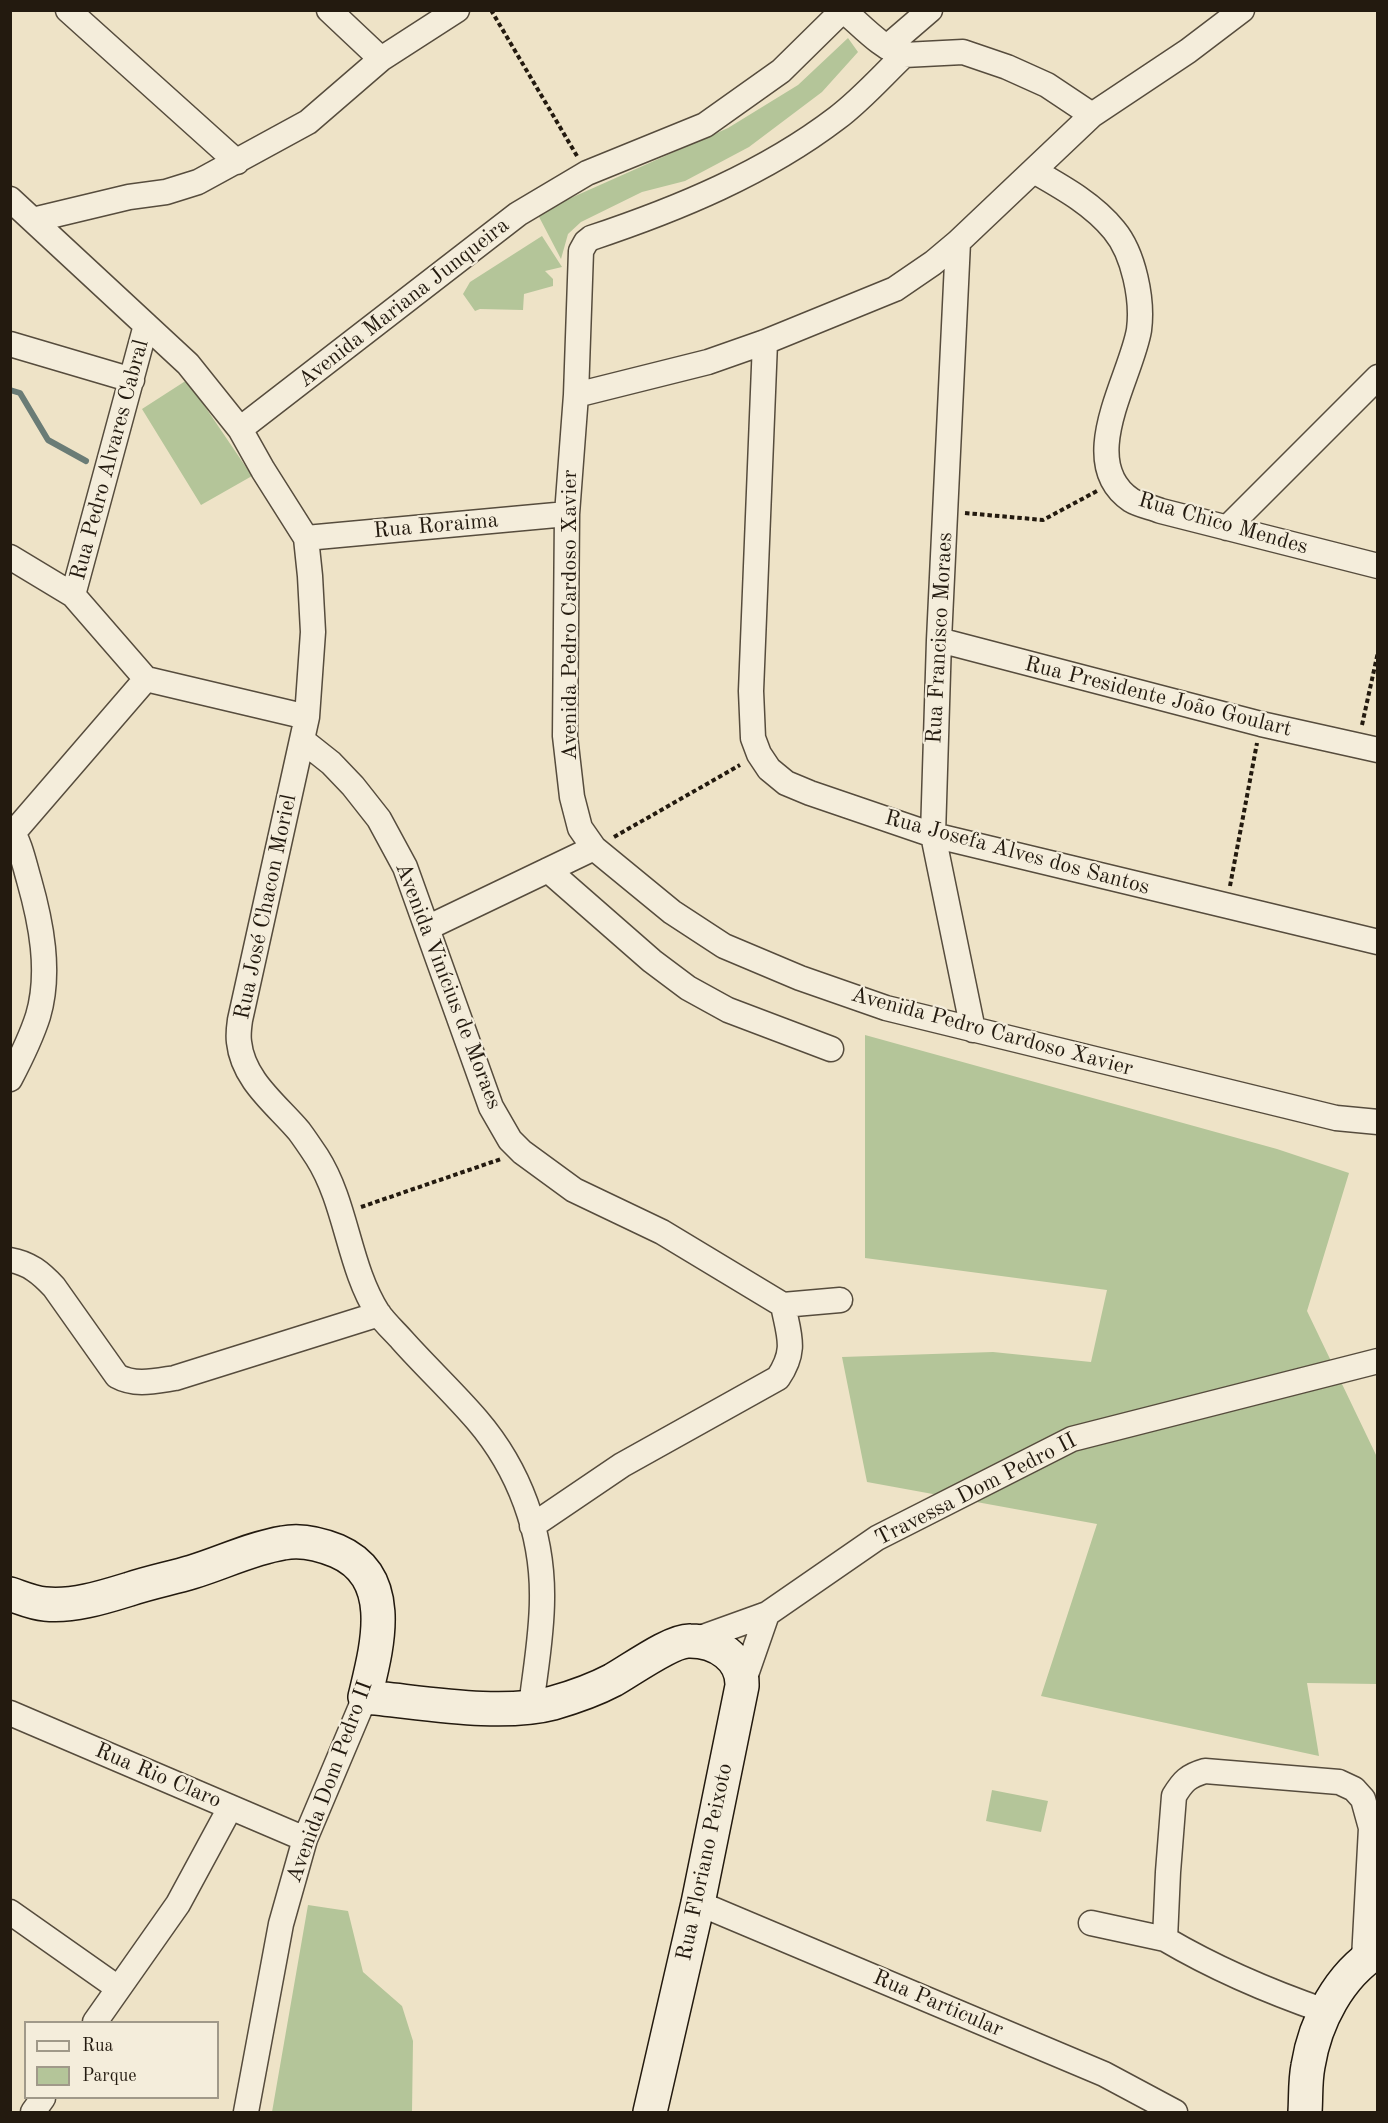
<!DOCTYPE html>
<html>
<head>
<meta charset="utf-8">
<style>
	body { margin:0 }
	#map { position:relative; width:1388px; height:2123px; overflow:hidden; background:#eee3c7; font-family:"Old Standard TT",serif }
	canvas { display:block }
	.frame { position:absolute; inset:0; border:12px solid #231a0f; pointer-events:none }
	.legend { position:absolute; left:24px; top:2021px; width:195px; height:78px; box-sizing:border-box; background:#f4eddb; border:2px solid #a09989; margin:0; padding:8px 10px; list-style:none; font-size:18px; color:#231a0f }
	.legend li { display:flex; align-items:center; gap:12px; height:30px }
	.legend b { width:30px; border:2px solid #a09989 }
</style>
</head>
<body>
<div id="map">
<canvas width="1388" height="2123"></canvas>
<div class="frame"></div>
<ul class="legend">
<li><b style="height:8px;background:#f4eddb"></b>Rua</li>
<li><b style="height:16px;background:#b4c599"></b>Parque</li>
</ul>
</div>
<script>
const g = document.querySelector('canvas').getContext('2d');
g.lineJoin = 'round';
function paint(path, color) {
  g.fillStyle = color;
  g.fill(path, 'evenodd');
}
function trace(path, color, width, dash) {
  g.strokeStyle = color;
  g.lineWidth = width;
  g.lineCap = dash ? 'butt' : 'round';
  g.setLineDash(dash || []);
  g.stroke(path);
}
function drawText(font, color, halo, rows, align = 'center') {
  g.font = font + ' "Old Standard TT",serif';
  g.lineWidth = 4.5;
  g.setLineDash([]);
  g.textBaseline = 'middle';
  g.strokeStyle = halo;
  g.fillStyle = color;
  for (const [text, x, y, turn = 0] of rows) {
    g.save();
    g.translate(x, y);
    g.rotate((+turn || 0) * Math.PI / 180);
    g.textAlign = isNaN(turn) ? turn : align;
    if (halo) g.strokeText(text, 0, 0);
    g.fillText(text, 0, 0);
    g.restore();
  }
}
paint(new Path2D(`
	M848,38l10,14 -36,40 -73,55 -64,34 -43,11 -61,30 -13,12 -7,25 -24,-46 191,-85 70,-43z
	M542,236l20,31 -17,4 8,8v7l-29,8 -1,16 -43,-1 -5,2 -12,-17 7,-12z
	M187,380l65,96 -51,29 -59,-96z
	M865,1035l412,114 72,24 -42,138 70,146v227l-70,-1 12,73 -278,-60 56,-172 -230,-42 -25,-125 151,-5 98,10 16,-72 -242,-32z
	M992,1790l56,11 -7,31 -55,-11z
	M308,1905l40,6 15,61 39,34 11,35 -1,71h-140z`), '#b4c599');
trace(new Path2D(`
	M10,390l10,3 28,47 38,21`), '#6a7c76', 6);
const street = new Path2D(`
	M68,10l169,152
	M329,10l52,49
	M843,10c19,16 38,38 61,45l59,-3 44,15 40,18 45,30
	M887,47l43,-37
	M904,55c-22,21 -43,45 -67,63 -72,55 -159,91 -246,120l-5,4 -5,9 -5,144 -9,119 -2,222 7,61 8,31 14,20 78,64 52,34 76,32 86,30 450,110 42,4
	M1034,171c28,16 59,33 80,59 20,24 29,70 25,100 -8,48 -64,132 -8,170 8,5 20,7 30,11l217,55
	M10,199l178,165 52,65 23,41 43,68 4,38 3,56 -6,85 -67,303c-1,7 -2,15 -1,22 4,38 37,62 60,89 6,8 12,17 18,26 30,47 31,109 61,156 7,10 16,18 24,27 24,27 51,52 75,80 42,49 66,113 65,179 0,36 -7,73 -11,108
	M33,220l96,-23 37,-5 32,-10 110,-60 73,-63 76,-49
	M958,242l-19,398 -6,195 40,195
	M765,342l-14,349 2,47 6,16 10,15 17,14 24,10 123,42 445,107
	M10,344l122,36
	M576,395l132,-33 57,-20 130,-53 38,-26 25,-21 134,-127 96,-64 54,-41
	M240,429l278,-215 69,-41 118,-48 76,-54 62,-61
	M1227,528l151,-151
	M306,538l261,-24
	M10,557l63,38 73,84 161,38
	M73,595l73,-270
	M939,640l322,84 117,26
	M302,740l29,23 22,23 26,33 26,48 86,240 19,33 12,12 52,38 88,42 121,73 57,-5
	M10,828c10,14 14,35 19,52 12,42 22,92 9,136 -7,22 -17,42 -28,63
	M14,832l132,-153
	M548,870l104,91 36,27 40,22 103,39
	M427,928l167,-80
	M10,1260c19,3 31,13 44,27l63,89c18,10 38,5 58,2l204,-64
	M532,1526l90,-61 156,-87c19,-28 11,-42 5,-73
	M692,1641l75,-27 110,-76 195,-99 306,-78
	M742,1686l25,-72
	M10,1713l295,126
	M698,1903l406,171 71,38
	M10,1912l108,76
	M1091,1923l74,16
	M1325,2011c-55,-19 -109,-42 -160,-72l3,-67 6,-76c9,-15 14,-20 31,-25l134,11 15,7 9,10 8,29 -7,131
	M95,2022l83,-118 52,-96
	M33,2112l10,-14
	M246,2112l35,-188 24,-85 60,-142`);
const secondary = new Path2D(`
	M10,1594c12,4 23,9 35,10 28,3 59,-7 85,-15 21,-7 42,-11 62,-17 30,-9 60,-24 91,-29 19,-4 37,1 54,8 60,26 40,96 28,146 56,5 135,20 188,6 21,-6 41,-13 60,-23 18,-10 59,-40 77,-39 27,0 53,17 52,45l-44,217 -48,209
	M1305,2112c1,-15 0,-31 3,-46 7,-44 31,-91 70,-115`);
trace(street, '#564c3d', 27);
trace(secondary, '#231a0f', 36);
trace(new Path2D(`
	M491,10l86,146
	M965,513l78,7 54,-29
	M1362,725l16,-73
	M614,837l126,-72
	M1230,886l27,-143
	M361,1207l140,-48`), '#231a0f', 4, [4.5, 3]);
trace(street, '#f4eddb', 24);
trace(secondary, '#f4eddb', 33);
drawText('22px', '#231a0f', '#f4eddb', [
	["Avenida Mariana Junqueira",404,303,-38],
	["Rua Pedro Alvares Cabral",110,460,-75],
	["Rua Chico Mendes",1223,524,16],
	["Rua Roraima",436,526,-5],
	["Avenida Pedro Cardoso Xavier",570,615,-90],
	["Rua Francisco Moraes",940,638,-87],
	["Rua Presidente João Goulart",1158,697,14],
	["Rua Josefa Alves dos Santos",1017,853,15],
	["Rua José Chacon Moriel",266,907,-78],
	["Avenida Vinícius de Moraes",448,986,69],
	["Avenida Pedro Cardoso Xavier",992,1032,15],
	["Travessa Dom Pedro II",976,1490,-27],
	["Rua Rio Claro",158,1776,23],
	["Avenida Dom Pedro II",330,1782,-70],
	["Rua Floriano Peixoto",705,1862,-78],
	["Rua Particular",938,2004,23]
]);
</script>
</body>
</html>
